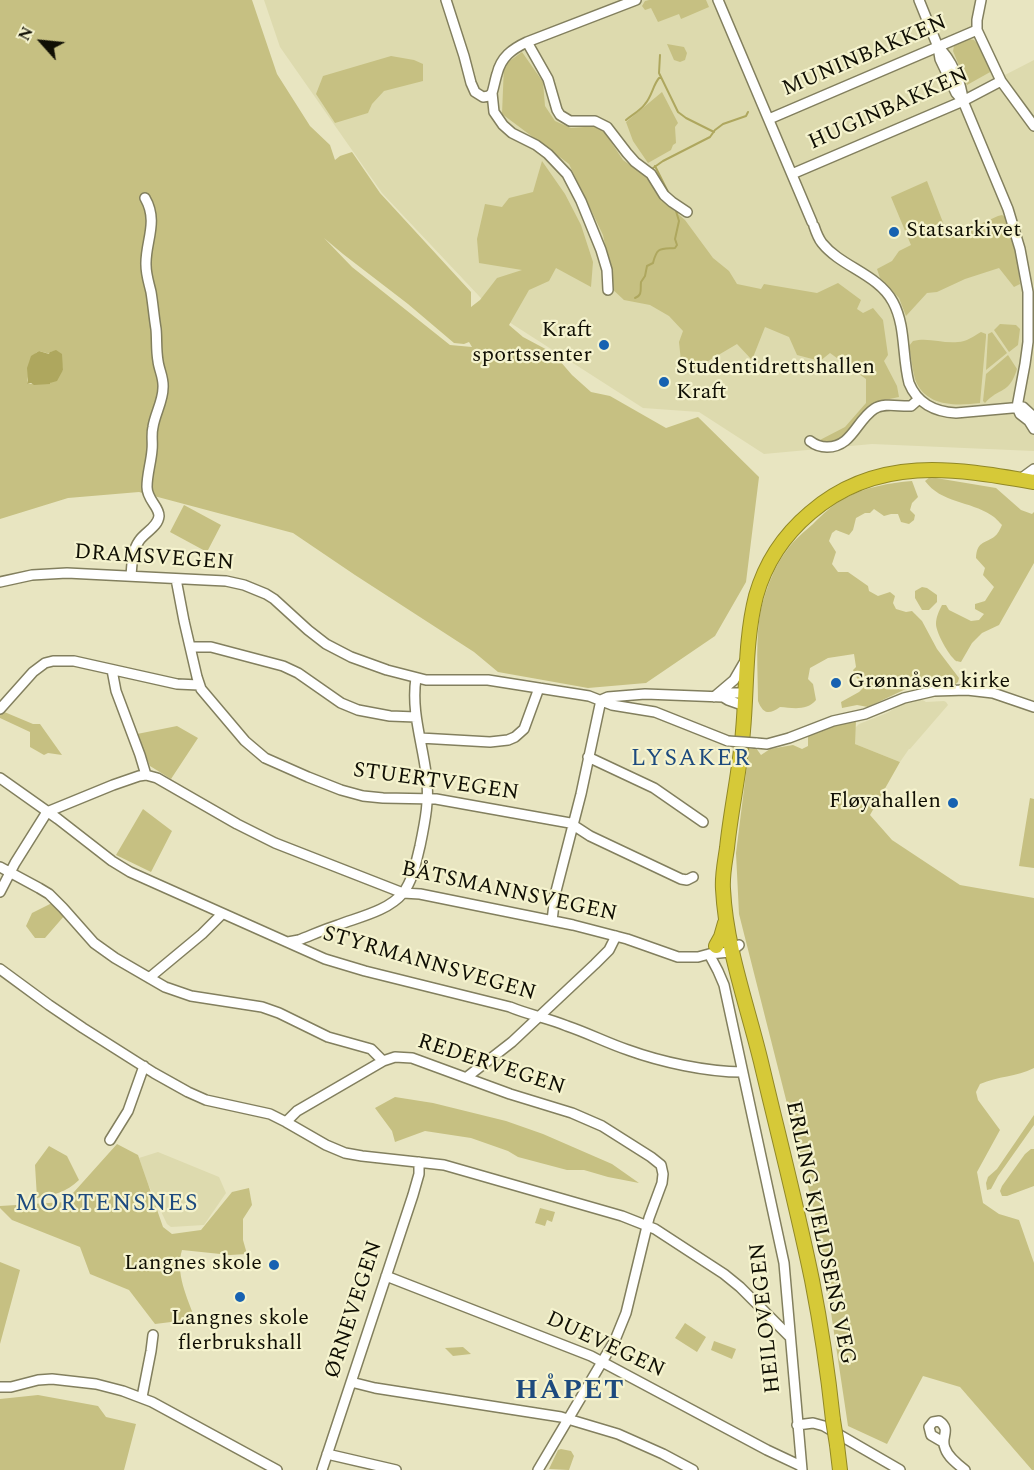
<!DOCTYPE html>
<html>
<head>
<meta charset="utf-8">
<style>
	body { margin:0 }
	#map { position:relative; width:1034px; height:1470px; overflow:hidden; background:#e8e5c1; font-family:Spectral,serif }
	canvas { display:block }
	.north { position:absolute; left:12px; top:12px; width:60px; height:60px; -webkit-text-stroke:4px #f5f3ce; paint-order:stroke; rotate:297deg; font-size:16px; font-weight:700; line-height:24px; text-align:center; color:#100f04 }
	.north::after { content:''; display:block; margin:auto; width:21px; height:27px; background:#100f04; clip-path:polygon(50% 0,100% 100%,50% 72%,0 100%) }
</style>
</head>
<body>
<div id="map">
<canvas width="1034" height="1470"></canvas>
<div class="north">N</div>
</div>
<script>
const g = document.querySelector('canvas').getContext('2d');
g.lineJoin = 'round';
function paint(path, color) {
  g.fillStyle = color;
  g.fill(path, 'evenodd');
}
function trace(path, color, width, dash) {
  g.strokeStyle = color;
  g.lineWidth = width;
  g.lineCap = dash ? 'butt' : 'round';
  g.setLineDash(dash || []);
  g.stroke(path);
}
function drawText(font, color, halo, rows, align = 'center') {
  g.font = font + ' Spectral,serif';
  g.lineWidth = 4.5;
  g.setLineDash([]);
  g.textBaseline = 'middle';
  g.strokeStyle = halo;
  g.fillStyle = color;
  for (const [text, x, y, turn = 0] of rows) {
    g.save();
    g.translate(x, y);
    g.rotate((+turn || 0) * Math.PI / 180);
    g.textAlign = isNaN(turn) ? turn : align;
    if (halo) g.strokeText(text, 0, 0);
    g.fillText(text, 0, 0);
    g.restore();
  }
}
paint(new Path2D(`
	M264,0h711l-3,26 29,51 33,-17v391l-162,-7 -108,10 -65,-42 -56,-4 -148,-95 -113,-120 -102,-146z
	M921,699l5,3 18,-1 2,1 2,3 -38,44h-1l-9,13 -45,-18v-16l4,-4 28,-11 15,-9z
	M158,1152l61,25 7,16 -22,32 -33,2 -4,-3 -19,-40 -9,-26z`), '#dddaae');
paint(new Path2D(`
	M0,0h252l25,74 33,52 20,19 5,15 5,-4 12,-4 28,41 91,99v15l9,-7 17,-22 25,-8 -43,-7 -2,-24 8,-35 17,3 7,-9 24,-6 9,-31 23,33 16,31 12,37 -2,25 -35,-19 -7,13 -20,9 -20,35 14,12 30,16 19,22 19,17 19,4 56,32 32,-11 61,60 -13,105 -31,54 -69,47 -58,5 -90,-16 -24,-20 -119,-77 -62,-42 -154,-41 -71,6 -68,21zM324,238l19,16 65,50 46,39 10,1 5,-2 3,5 -22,-2 -98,-78zM39,351l11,3v-2l5,-1 7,14 1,5 -14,14h-22c3,-12 -2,-25 12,-33z
	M649,0h57l3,7 -28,12 -2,-5 -21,8 -7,-14 -6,2 -3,-4 3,-5z
	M969,39l5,1 4,4 14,27 -25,14 -14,-34 1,-5z
	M667,44l17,3 3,6 -2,7 -5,2 -6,-2z
	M522,52l21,30 2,24 10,15 16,7 27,-2 7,7 18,27 21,15 26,32 15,13 28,38 16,13 8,13 24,5 3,-5 53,9 21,-10 23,17 -4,9 6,4 10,-5 10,12 5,35 -4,6 13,25 2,11 -19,4 -16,14 -15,17 -15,11 -16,-2 27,-14 21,-24v-24l-36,-26 -10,8 -23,-6 -8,-18 -24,-10 -13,33 -15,-16 -44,26 -11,1 -3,-29 4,-11 -14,-15 -19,-11 -26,-5 -14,-13 -1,-22 -6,-30 -34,-71 -67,-50 2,-49z
	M391,56l23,4 9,4v17l-39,10 -12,13 -4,9 -33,10 -19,-29 7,-18z
	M662,92l16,31 -3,4 1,16 -3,2 -2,5 -23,13 -15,-22 -7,-19z
	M927,181l22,57 49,-22 4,-1 3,2 12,42 3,25 -6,3 -15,-19 -34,11 -28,13 -10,1 -21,23 -7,-18 -19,-20 -3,-9 15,-8 7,-10 12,-6 -20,-48z
	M1000,324l16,1 4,4 -2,16 -9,7 -15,-22z
	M981,332l5,2v3l-6,66c-24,3 -55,4 -65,-24 -3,-11 -4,-23 -6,-33l4,-5c16,-4 30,3 45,1 8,0 16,-6 23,-10z
	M992,332l15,21 -21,17 2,-36z
	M1008,355l9,14c-8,26 -18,18 -32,34l-2,-2 3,-27z
	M930,477l66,11 25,22 11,4 2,-2v51l-35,62 -17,8 -10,10 -11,19c-4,-1 -5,0 -8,-4 -6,-6 -17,-26 -17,-34 0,-7 3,-13 6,-19h4l3,5 22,11 8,-1 5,-6 -9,-5v-5l10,-3 9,-14 -11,-12 2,-7 -9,-10c1,-16 7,-14 18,-21 4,-3 6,-8 8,-12 -3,-3 -7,-8 -11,-10 -21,-14 -50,-12 -66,-34z
	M912,481l6,16 -6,6 -2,7 5,5 -1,5 -5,4 -8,-2 -3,-8h-7l-7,2 -10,-7 -4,4h-5l-9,5 -3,12 -4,5 -13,-5 -4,3 -3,8 7,11 -4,12 6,8h10l20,14 1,5 9,5 12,-4 5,4 -2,7 3,6 10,3 6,-1 10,10 15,28 22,29 -1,4 -5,4 -13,2 -13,-3 -17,2 -42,20 -11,-2 -15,3 -1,-6 18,-10 7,-7 -7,-3 -6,-12 3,-3 -2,-13 -26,4 -18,10 -2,11 5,5 3,16c-9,11 -23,8 -36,7 -11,8 -17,7 -22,-6 0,-30 -3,-62 3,-92 5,-20 13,-42 26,-59 7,-10 17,-18 26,-26 10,-10 19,-19 32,-26 21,-11 44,-15 67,-17z
	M184,505l37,20 -14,27 -37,-20z
	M922,587l5,1 10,7v7l-8,8h-7l-7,-12v-7z
	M2,711l31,13h7l22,31 -14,-2 -4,2 -14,-8v-15l-30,-14v-5z
	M856,720l-1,24 45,18 -30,53 22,25 68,45 74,13v170c-18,9 -36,8 -54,16l-4,8 2,8 22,30 -23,42 6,31 16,11 20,6 15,43v207h-2l-72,-83 -37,-11 -36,68 -39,-18 -30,-200 -79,-312 -3,-61 13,-104 7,-1 5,7 9,-6 23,-4 9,4 6,-3v-10l22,-9z
	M177,726l21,12 -27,41 -21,-13 -13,-32z
	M1030,798l4,1v69l-15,-2z
	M143,809l29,22 -21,41 -35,-17z
	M52,903l13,12 -20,23h-10l-9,-12 6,-13z
	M395,1097l38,6 73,18 37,13 69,30 27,19 -31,-6 -24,-7h-17l-49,-13 -10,-6 -37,-13 -46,-7 -30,11 -3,-11 -17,-23z
	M1034,1115v10l-36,51 -7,13 -4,1 -1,-7 2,-6 9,-8z
	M117,1144l21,11 25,72 9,7 29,-4 31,-38 17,-4 3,17 -9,14v21l4,14 -17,1 -48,-5c-7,23 5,47 13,69l-40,5 -26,-34 -39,-16 -10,-27 -68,-27 -12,-12v-2l65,-4z
	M49,1146l18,10 12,24c-12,12 -26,15 -42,18l-2,-33z
	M1031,1149h3v37l-27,10h-5l-2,-5 2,-5 23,-32z
	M540,1208l15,4 -3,10 -5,-2 -2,6 -10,-3z
	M0,1262l20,8 -20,74z
	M685,1323l21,14 -9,15 -22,-14z
	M714,1341l22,8 -4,10 -21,-9z
	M463,1347l8,7 -18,2 -8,-8z
	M38,1395l60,11 8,11 30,7 -12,46h-124v-71z
	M561,1449l10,2 3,5 -5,14 -20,-1 9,-19z`), '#c6c082');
paint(new Path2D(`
	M56,350l6,4 1,16 -6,11 -7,2v1l-16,1 -3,-2 -4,1 1,-4 -1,-12 4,-12 8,-5 10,3 1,-2z`), '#aea75e');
trace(new Path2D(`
	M660,55l-1,18 19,39 8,6 28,14
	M626,120c6,-5 15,-10 19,-16 7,-8 8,-19 14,-26h2
	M655,166l13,26
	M653,168l10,-7 47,-24 5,-7 8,-6 23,-8 2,-4
	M635,298c8,-3 5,-9 6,-16l4,-6 2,-10 6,-3c4,-16 7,-14 22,-15l2,-3 -2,-6 4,-18 -3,-10`), '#aea75e', 2);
const minor = new Path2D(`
	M446,0l18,56 7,27 4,9 8,5 6,-1 3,-3c2,-6 3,-13 5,-19 4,-17 15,-25 30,-32l109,-42
	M718,0l94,222
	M919,0l19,47 2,12 16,34 7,8
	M981,0l-4,20v10l24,51 33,45
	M527,42l21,37 9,31 3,5 10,6h25l12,6 20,26 8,9 16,12 13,21 8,7 15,10
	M938,47c13,11 24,37 25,54l45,108 12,40 8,43v50l-3,22 -8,43 3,7 9,7 5,8
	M492,93l2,19 9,13 9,8 24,12 12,9 19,20 14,27 20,49 6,20 1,20
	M769,119l208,-89
	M792,174l171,-73 38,-20
	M814,226c2,6 4,12 8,17 19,24 56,31 71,59 13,24 9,55 16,81 8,20 26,29 47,30l67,-6 11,10
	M810,441c5,4 10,6 17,6 25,0 29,-26 47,-38 10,-7 26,-2 37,-3l8,-7
	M1019,480l15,-11
	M131,576c1,-12 1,-25 8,-35 6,-9 19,-14 20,-25 0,-10 -12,-16 -12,-29 0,-13 4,-24 5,-37 1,-7 -1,-15 1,-23 2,-13 10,-26 10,-39 1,-10 -4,-18 -5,-27 -2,-11 -1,-22 -2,-32 -2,-12 -3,-25 -5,-37 -2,-9 -5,-17 -5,-27 -1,-23 13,-43 -1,-67
	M176,579l8,42 13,56 4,12 44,52 20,17 43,19 33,13 22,6 20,2 53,1 134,24 20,13 91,43 6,1 6,-3
	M0,582l32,-7 35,-2 138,7 21,1 18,4 22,9 8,5 34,31 18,14 25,13 36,13 39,10h62l101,16 23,9 43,7 73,29
	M190,647h21l72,19 15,7 43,30 17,7 32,6 26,1
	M112,670l4,21 24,64 6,20 11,3 80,46 38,19 128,50 17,1 153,31 54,14 51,18h20l11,-3 21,-2 9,-7
	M714,697l20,-17 11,-19
	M723,697l5,-4h18
	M601,700l7,-3 37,-3 78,3 5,3 17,6
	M0,709l33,-37 12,-9 8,-2h21l103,23 22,1
	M420,738l70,4 18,-2 7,-3 9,-8 15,-41
	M756,743l11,1 22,-6 44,-17 32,-7 39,-16 30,-7 33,-1 26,3 41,14
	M588,757l66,31 49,34
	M0,778l58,41 54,42 18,11 195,87 40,12 145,36c19,8 38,11 57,19 21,7 40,17 61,24 33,12 79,22 114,22
	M0,867l39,21 10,6 14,14 31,35 21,15 50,29 26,9 71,11 17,6 49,24 43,12 12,12
	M0,892l15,-29 32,-51 66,-27 26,-9 7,-1
	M552,921l3,-26 26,-101 20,-94
	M288,942l11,-2c13,-5 26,-11 39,-15 21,-8 50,-14 65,-32 10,-13 13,-31 17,-47 5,-24 10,-48 6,-73 -4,-32 -15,-62 -10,-95
	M709,954l9,17 6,14 60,278 18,207
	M0,969l49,36 34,23 71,45 34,19 18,8 64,14 16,8 40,23 19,8 17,3 82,9 178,51 33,13 69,45 16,13 50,50
	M149,978l53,-44 20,-20
	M467,1077l45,-35 83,-78 14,-14 7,-14
	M286,1122l11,-11 86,-50 12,-4 17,1 98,36 62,19 30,13 49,31 10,8 2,9 -1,9 -13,35 -23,95 -11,27 -77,130
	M110,1140l18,-29 16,-45
	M386,1276l205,80 176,94 34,16
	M351,1382l24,6 186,29 57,17 45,20 30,16
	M0,1387h11l27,-7 14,-1 44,5 27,7 29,11 125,68
	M142,1397l9,-46 2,-16
	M797,1425l16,-2 11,3 76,44
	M943,1442l-12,-7 -2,-8 4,-5 6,-1c13,9 1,16 6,27 3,9 12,16 20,22
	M327,1454l69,16
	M322,1470l91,-275 6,-21v-12`);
const highway = new Path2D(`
	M716,946l5,-9 4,-14
	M833,1420c-5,-47 -12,-94 -21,-140 -15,-73 -34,-146 -51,-218 -14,-58 -35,-114 -38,-173 -1,-14 2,-27 4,-41 4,-39 13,-78 16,-117 4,-44 2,-92 13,-135 9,-32 28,-61 54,-83 67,-58 144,-45 224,-31
	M837,1445l3,25`);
trace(minor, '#827f5e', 12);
trace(highway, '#918826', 16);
trace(minor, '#fff', 9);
trace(highway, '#d6c938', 14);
const minorBridge = new Path2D(`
	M728,741l28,2`);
const highwayBridge = new Path2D(`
	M833,1420l4,25`);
trace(minorBridge, '#827f5e', 12, []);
trace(highwayBridge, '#918826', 16, []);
trace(minorBridge, '#fff', 9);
trace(highwayBridge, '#d6c938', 14);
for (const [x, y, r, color] of [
	[894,232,6,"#1762b1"],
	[604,345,6,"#1762b1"],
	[664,382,6,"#1762b1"],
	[836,683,6,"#1762b1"],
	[953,803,6,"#1762b1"],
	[274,1265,6,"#1762b1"],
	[240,1297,6,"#1762b1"]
]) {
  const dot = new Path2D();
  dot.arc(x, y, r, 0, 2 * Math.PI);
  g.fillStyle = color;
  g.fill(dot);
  trace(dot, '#f5f3ce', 2);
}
drawText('22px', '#100f04', '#f5f3ce', [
	["MUNINBAKKEN",865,57,-23],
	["HUGINBAKKEN",889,110,-24],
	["DRAMSVEGEN",154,559,4],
	["STUERTVEGEN",436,783,8],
	["BÅTSMANNSVEGEN",509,893,12],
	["STYRMANNSVEGEN",429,965,16],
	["REDERVEGEN",491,1066,18],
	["ERLING KJELDSENS VEG",819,1233,78],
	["ØRNEVEGEN",355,1310,-72],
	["HEILOVEGEN",767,1318,-96],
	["DUEVEGEN",605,1346,25]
]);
drawText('22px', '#100f04', '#f5f3ce', [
	["Statsarkivet",906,232],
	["Kraft",592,332,"right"],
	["sportssenter",592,357,"right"],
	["Studentidrettshallen",676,369],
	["Kraft",676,394],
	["Grønnåsen kirke",848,683],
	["Fløyahallen",941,803,"right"],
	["Langnes skole",262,1265,"right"],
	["Langnes skole",240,1320,"center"],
	["flerbrukshall",240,1345,"center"]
], 'left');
g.letterSpacing = '1.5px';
drawText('24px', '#1d4a7e', '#f5f3ce', [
	["LYSAKER",691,760],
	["MORTENSNES",107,1205]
]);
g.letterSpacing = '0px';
g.letterSpacing = '1.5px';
drawText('bold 28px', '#1d4a7e', '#f5f3ce', [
	["HÅPET",570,1393]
]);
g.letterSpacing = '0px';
</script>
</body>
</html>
